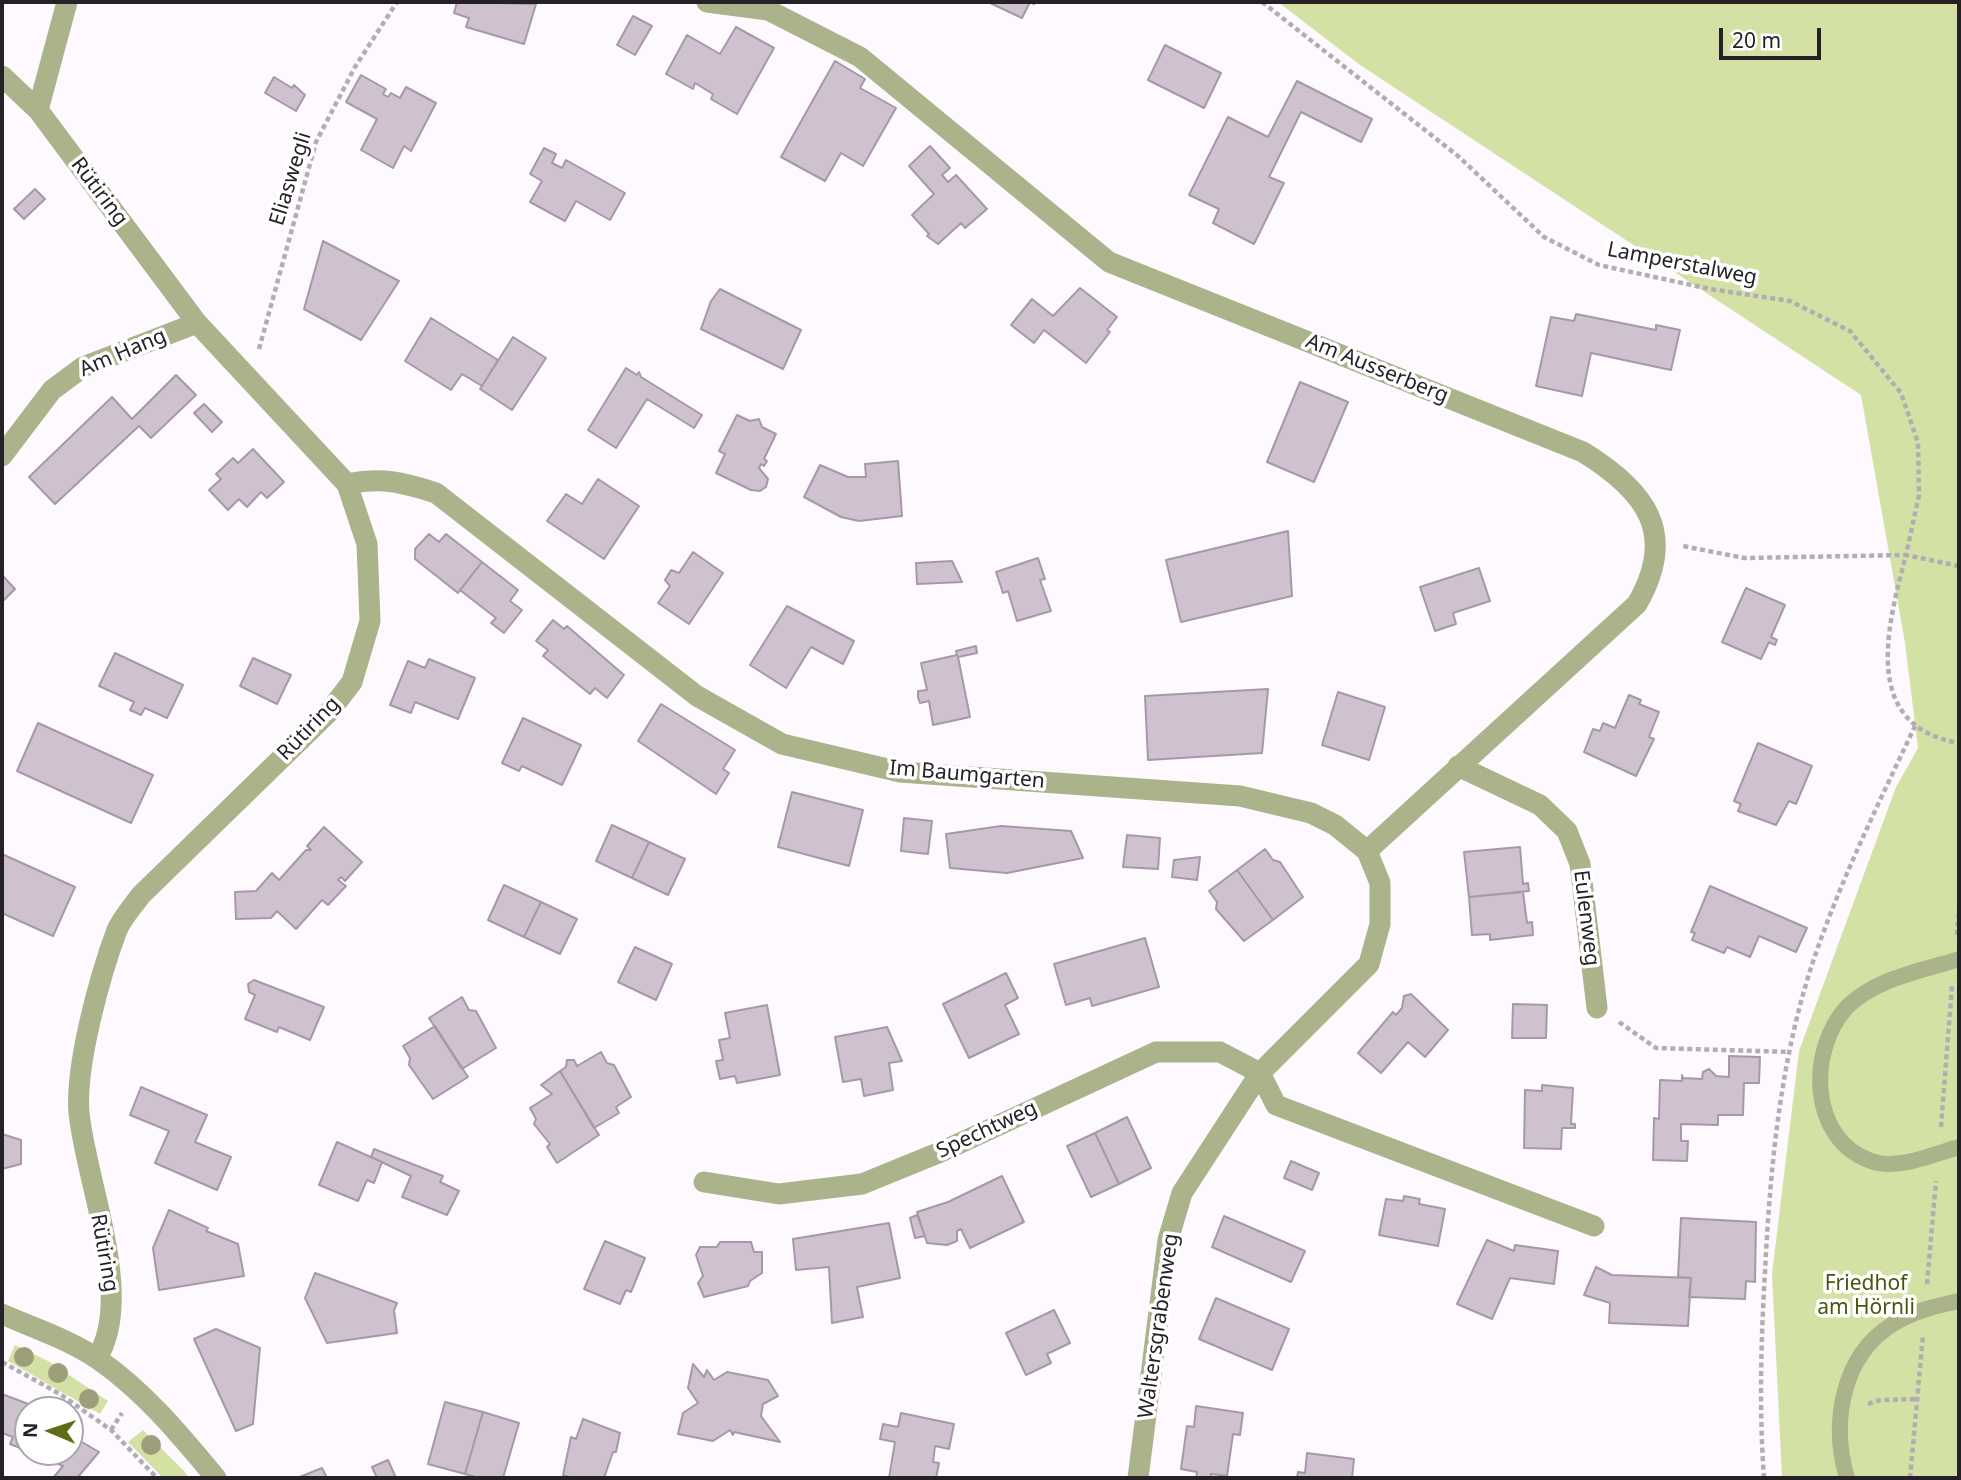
<!DOCTYPE html>
<html>
<head>
<meta charset="utf-8">
<style>
	body { margin:0 }
	#map { position:relative; width:1961px; height:1480px; overflow:hidden; background:#fef9ff; font-family:"Noto Sans",sans-serif }
	canvas { display:block }
	.frame { position:absolute; inset:0; border:4px solid #262126; pointer-events:none }
	.north { position:absolute; left:14px; top:1396px; width:70px; height:70px; box-sizing:border-box; background:#fff; border:2px solid #a8a6a8; border-radius:50%; rotate:272deg; font-size:19px; font-weight:700; line-height:28px; text-align:center; color:#262126 }
	.north::after { content:''; display:block; margin:auto; width:24px; height:32px; background:#5f6d17; clip-path:polygon(50% 0,100% 100%,50% 72%,0 100%) }
	.scale { position:absolute; left:1719px; top:28px; width:102px; height:32px; box-sizing:border-box; border:4px solid #262126; border-top:0; padding-left:9px; font-size:21px; line-height:24px; white-space:nowrap; color:#262126; -webkit-text-stroke:5px #fff; paint-order:stroke }
</style>
</head>
<body>
<div id="map">
<canvas width="1961" height="1480"></canvas>
<div class="frame"></div>
<div class="north">N</div>
<div class="scale">20 m</div>
</div>
<script>
const g = document.querySelector('canvas').getContext('2d');
g.lineJoin = 'round';
function paint(path, color) {
  g.fillStyle = color;
  g.fill(path, 'evenodd');
}
function trace(path, color, width, dash) {
  g.strokeStyle = color;
  g.lineWidth = width;
  g.lineCap = dash ? 'butt' : 'round';
  g.setLineDash(dash || []);
  g.stroke(path);
}
function drawText(font, color, halo, rows, align = 'center') {
  g.font = font + ' "Noto Sans",sans-serif';
  g.lineWidth = 7;
  g.setLineDash([]);
  g.textBaseline = 'middle';
  g.strokeStyle = halo;
  g.fillStyle = color;
  for (const [text, x, y, turn = 0] of rows) {
    g.save();
    g.translate(x, y);
    g.rotate((+turn || 0) * Math.PI / 180);
    g.textAlign = isNaN(turn) ? turn : align;
    if (halo) g.strokeText(text, 0, 0);
    g.fillText(text, 0, 0);
    g.restore();
  }
}
paint(new Path2D(`
	M1278,2h681v1476h-177l-10,-204 27,-223 97,-264 22,-39 -13,-105 -44,-248 -501,-330z
	M15,1345l33,16 60,40 -8,13 -92,-53z
	M143,1430l41,41 5,7h-26l-35,-36z`), '#d4e1a5');
const building = new Path2D(`
	M457,2l79,2 -12,40 -58,-17 3,-9 -15,-5z
	M988,2h48l-2,2 -4,-2 -8,16z
	M633,16l19,10 -17,29 -18,-10z
	M736,27l38,21 -37,66 -26,-15 2,-5 -18,-11 -2,6 -27,-15 21,-39 33,19z
	M1165,45l56,28 -17,35 -56,-28z
	M835,61l30,18 -5,9 36,20 -33,58 -22,-13 -16,28 -44,-24z
	M361,75l25,14 -3,5 5,3 3,-4 9,5 6,-11 30,16 -25,48 -7,-5 -11,22 -32,-18 16,-31 -31,-17z
	M274,77l18,11 2,-3 11,10 -9,16 -31,-18z
	M1297,81l75,38 -11,23 -60,-30 -32,65 15,6 -30,61 -41,-21 6,-14 -30,-14 39,-78 40,20z
	M930,146l20,22 -8,7 6,7 8,-7 31,34 -22,19 -4,-5 -23,21 -11,-8 2,-2 -17,-19 22,-21 -25,-28z
	M544,148l12,6 -4,9 10,5 4,-8 59,33 -15,27 -34,-19 -11,20 -35,-19 12,-21 -12,-7z
	M35,189l10,10 -21,20 -10,-10z
	M323,241l76,40 -38,59 -57,-31z
	M1080,288l37,29 -10,13 3,2 -24,31 -42,-33 -10,13 -23,-18 21,-26 21,17z
	M720,289l81,41 -18,39 -82,-40 10,-28z
	M1576,314l80,16v-5l24,5 -9,40 -80,-17 -9,43 -46,-10 15,-69 23,4z
	M431,318l67,42 -16,26 -20,-12 -11,16 -46,-29z
	M513,337l33,21 -34,52 -32,-21z
	M626,368l11,7 2,-3 2,5 61,38 -8,13 -47,-29 -31,49 -28,-18z
	M176,375l20,20 -45,43 -12,-12 -84,78 -26,-27 83,-80 20,22z
	M1300,382l48,20 -34,80 -47,-20z
	M204,404l18,18 -10,10 -18,-19z
	M737,415l13,6 9,-2 3,8 14,7 -12,25 3,2 -3,5 -3,-2 -2,4 9,11 -2,8 -6,4 -9,-1 -35,-17 9,-19 -6,-3z
	M253,449l31,33 -17,16 -6,-6 -14,15 -8,-8 -11,11 -19,-20 12,-11 -5,-5 17,-16 5,5z
	M898,461l4,55 -43,5 -18,-4 -37,-20 16,-32 28,12h18l-1,-13z
	M598,479l41,27 -35,53 -57,-38 19,-27 16,10z
	M1288,531l4,65 -111,26 -15,-62z
	M429,534l10,8 7,-8 36,28 -24,31 -43,-34v-10z
	M693,552l30,21 -34,51 -31,-21 12,-17 -5,-6 6,-10 8,3z
	M1038,558l7,21 -5,1 11,31 -34,10 -9,-30 -5,2 -7,-21z
	M952,561l10,21 -45,2 -1,-21z
	M482,562l36,28 -8,11 12,9 -18,23 -13,-10 5,-5 -36,-28z
	M1479,568l11,33 -37,12 3,11 -21,7 -15,-44z
	M2,575l13,14 -13,13z
	M1746,588l39,17 -14,32 6,3 -2,5 -6,-3 -8,17 -39,-17z
	M787,606l67,35 -11,23 -32,-17 -25,41 -36,-23z
	M553,620l11,9 3,-3 57,49 -17,23 -12,-10 -5,6 -47,-38 5,-6 -12,-9z
	M976,646l1,7 -19,4 12,60 -37,8 -4,-24 -9,2 -2,-6v-6l9,-1 -6,-27 36,-8 -1,-4z
	M115,653l68,32 -16,33 -22,-10 -4,7 -11,-5 4,-8 -35,-16z
	M253,658l38,17 -14,29 -37,-18z
	M429,659l46,19 -17,41 -43,-17 -4,11 -21,-8 18,-44 17,7z
	M1268,689l-6,64 -114,7 -3,-64z
	M1338,692l47,15 -16,53 -47,-15z
	M1629,695l12,5 -2,4 20,8 -10,25 5,2 -18,37 -52,-24 9,-23 7,2 3,-8 12,5z
	M661,704l74,46 -12,19 6,4 -13,21 -78,-53z
	M523,718l58,27 -19,40 -40,-19 -3,5 -17,-8z
	M38,723l115,52 -22,48 -114,-52z
	M1758,743l54,23 -16,38 -7,-3 -13,24 -38,-14 3,-7 -7,-3z
	M792,792l71,18 -14,56 -71,-19z
	M904,818l28,3 -4,33 -27,-3z
	M612,825l37,17 -17,36 -36,-17z
	M1001,826l70,5 12,27 -76,15 -57,-5 -4,-34z
	M324,827l38,35 -17,19 -4,-4 -3,3 8,6 -18,19 -6,-5 -26,29 -19,-18 -6,7 -35,1 -1,-27 21,-1 16,-18 7,7 27,-30h5l-4,-4z
	M1127,835l33,3 -2,31 -35,-2z
	M649,842l36,17 -17,36 -36,-17z
	M1520,847l3,37 5,-1 1,8 -60,6 -5,-45z
	M1265,849l8,11 7,2 23,35 -30,23 -36,-50z
	M2,854l73,33 -22,49 -51,-23z
	M1200,857l-3,23 -25,-3 2,-17z
	M1237,870l36,50 -29,21 -28,-32 1,-7 -8,-11z
	M504,885l37,17 -17,35 -36,-17z
	M1710,886l97,42 -11,24 -37,-16 -9,21 -23,-10 -3,6 -32,-13 3,-7 -4,-1z
	M1523,892l4,31 5,-1 1,13 -43,5v-6l-18,1 -3,-38z
	M541,902l36,17 -17,35 -36,-17z
	M1145,938l14,49 -67,19 -2,-8 -24,7 -12,-41z
	M635,947l37,17 -16,36 -38,-18z
	M1006,973l12,25 -13,7 14,29 -50,24 -26,-54z
	M254,980l70,27 -14,33 -31,-13 -2,5 -32,-13 10,-24 -6,-3 -1,-8z
	M1411,994l37,36 -23,27 -17,-15 -27,31 -23,-20 35,-41 3,3 6,-7 2,-12z
	M462,997l7,13 7,1 20,37 -34,21 -33,-51z
	M1513,1004l34,1 -1,33h-34z
	M767,1005l13,70 -43,8 -2,-7 -15,3 -4,-18 7,-1 -4,-20 11,-2 -5,-25z
	M435,1026l33,51 -35,22 -24,-34 1,-7 -7,-12z
	M887,1027l15,34 -13,2 4,27 -29,6 -3,-17 -18,3 -8,-45z
	M601,1052l6,11 7,2 17,32 -15,10 3,6 -25,15 -34,-57 6,-4 1,-7h7l3,6z
	M1729,1056l31,1 -1,26h-15l-1,32h-25v10l-37,-1v17h7l-1,20 -34,-1 1,-42 5,1 1,-39 22,1v-6l1,3 19,1 1,-7 6,-3 7,7 13,1z
	M560,1071l39,64 -42,28 -10,-16 3,-3 -16,-20 2,-5 -6,-11 22,-14 -11,-9z
	M1542,1085l31,3 -2,36h4v4h-13l-1,21 -37,-1 1,-58 17,1z
	M141,1087l66,28 -12,27 36,15 -14,33 -62,-27 14,-32 -39,-16z
	M1127,1117l24,51 -32,16 -24,-51z
	M1095,1133l24,51 -28,13 -24,-51z
	M2,1134l19,6v24l-19,5z
	M337,1142l45,20 -8,21 -7,-3 -9,21 -39,-16z
	M374,1149l69,27 -3,6 19,9 -12,24 -45,-18 9,-21 -40,-19z
	M1291,1161l28,12 -7,17 -28,-12z
	M1002,1176l22,46 -54,26 -9,-19 -4,2v10l-10,4 -20,-2 -10,-31 31,-10z
	M1404,1196l16,3 -1,5 26,5 -7,37 -59,-11 7,-36 17,2z
	M169,1210l39,18 -2,3 32,13 6,32 -85,14 -6,-42z
	M917,1215l8,21 -10,2 -5,-20z
	M1224,1216l81,35 -14,31 -79,-35z
	M1681,1218l75,4 -1,60 -9,-1 -1,18 -56,-2 2,-19 -13,-1z
	M889,1223l11,55 -43,9 6,30 -31,6 -3,-56 -33,3 -3,-31z
	M1487,1240l27,11 1,-6 43,6 -4,33 -44,-6 -18,41 -35,-15z
	M605,1241l40,17 -14,34 -5,-2 -6,14 -36,-15z
	M720,1242h31l3,10h8v21l-12,8 -2,5 -44,11 -6,-14 5,-7 -7,-21 4,-8h17z
	M1596,1267l16,8 79,3 -3,48 -79,-3 1,-20 -26,-8z
	M315,1273l82,30 -3,7 3,23 -70,10 -22,-45z
	M1216,1298l73,31 -17,41 -73,-31z
	M1054,1310l16,33 -23,11 4,9 -25,12 -20,-42z
	M216,1329l44,19 -7,76 -17,7 -42,-92z
	M693,1364l11,13 3,-7 7,10 13,-8 41,8 10,16 -15,8 -2,12 19,26 -46,-10 -1,3 -3,-5 -17,11 -35,-7 5,-21 15,-10 -10,-15z
	M2,1394l42,16h-16v41l-18,-7 3,-7 -11,-4z
	M445,1402l38,10 -18,62 -37,-10z
	M1196,1406l47,7 -3,22 -7,-1 -6,42 -16,-2v4h-15l1,-6 -16,-3 6,-43 7,1z
	M483,1412l36,11 -16,55h-24l-14,-4z
	M901,1413l53,11 -5,25 -14,-3 -2,16 6,1 -3,15h-47l6,-36 -15,-3 3,-15 15,3z
	M583,1419l37,14 -4,19h-3l-9,26h-33l-8,-3 8,-38 5,2z
	M70,1435l29,17 -22,26h-24l10,-12 -33,-14h40z
	M1307,1453l47,6 -2,19h-55l1,-6 7,1z
	M388,1460l8,18h-19l-5,-11z
	M322,1468l5,10h-30z`);
paint(building, '#cfc1d0');
trace(building, '#a599a7', 2);
trace(new Path2D(`
	M1262,2l196,154 86,81 55,28 111,24 80,12 60,30 51,62 17,50 1,52 -13,60 -162,3 -61,-12
	M259,349l57,-207 39,-75 42,-65
	M1959,566l-53,-11c-18,69 -47,171 53,188
	M1957,935l2,-27
	M1619,1022l37,26 134,4
	M1941,1127l11,-141
	M1927,1284l9,-103
	M2,1362l58,32 51,36 46,48
	M1868,1404l12,-4 37,-1
	M111,1430l11,-17
	M1764,1478c-5,-68 -3,-138 1,-206 5,-100 14,-201 44,-298 27,-85 68,-167 106,-248
	M1910,1478l13,-143`), '#b2adb3', 4.5, [5, 3.5]);
trace(new Path2D(`
	M1959,959c-37,12 -83,19 -112,48 -39,42 -39,132 24,154 26,10 63,-7 88,-14
	M1847,1478c-16,-54 -6,-122 46,-154 20,-13 43,-18 66,-23`), '#aab38a', 16);
trace(new Path2D(`
	M707,2l61,8 92,47 249,205 474,190c63,39 95,81 54,152l-270,247
	M2,76l36,34 159,213 150,161 20,60 3,77 -18,61 -23,30 -188,183c-8,11 -19,23 -24,35 -17,45 -42,136 -38,183 7,70 56,184 18,245
	M38,110l29,-108
	M2,456l50,-66 31,-23 114,-44
	M347,484c35,-7 55,-2 89,9l261,203 85,48 118,28 340,24 71,17 24,12 32,26
	M1458,766l82,39 27,26 13,33 17,144
	M704,1182l75,12 83,-10 81,-33 213,-99h64l40,21 16,32 318,121
	M1138,1478l30,-238 14,-47 78,-120 109,-109 11,-40v-41l-13,-32`), '#aab38a', 21);
trace(new Path2D(`
	M2,1314c31,14 69,26 97,46 46,32 82,76 117,118`), '#aab38a', 21);
g.fillStyle = '#9c9f79';
for (const [x, y] of [
	[24,1357],
	[58,1373],
	[89,1399],
	[151,1445]
]) {
  g.beginPath();
  g.arc(x, y, 10, 0, 2 * Math.PI);
  g.fill();
}
drawText('21px', '#262126', '#fff', [
	["Eliaswegli",291,179,-73],
	["Rütiring",99,192,53],
	["Lamperstalweg",1682,264,11],
	["Am Hang",123,353,-23],
	["Am Ausserberg",1377,369,22],
	["Rütiring",309,729,-46],
	["Im Baumgarten",967,775,5],
	["Eulenweg",1586,918,83],
	["Spechtweg",987,1130,-25],
	["Rütiring",104,1253,80],
	["Waltersgrabenweg",1159,1326,-82]
]);
drawText('21px', '#4b560b', '#fff', [
	["Friedhof",1866,1284],
	["am Hörnli",1866,1308]
]);
</script>
</body>
</html>
